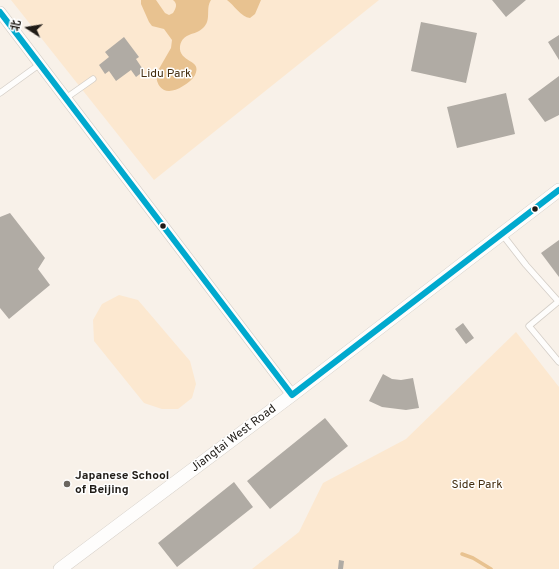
<!DOCTYPE html>
<html>
<head>
<meta charset="utf-8">
<style>
	body { margin:0 }
	#map { position:relative; width:559px; height:569px; overflow:hidden; background:#f8f1e9; font-family:Overpass,"Noto Sans SC",sans-serif }
	canvas { display:block }
	.north { position:absolute; left:8px; top:8px; width:40px; height:40px; -webkit-text-stroke:3px #fff; paint-order:stroke; rotate:282deg; font-size:11px; font-weight:700; line-height:16px; text-align:center; color:#1f1b16 }
	.north::after { content:''; display:block; margin:auto; width:14px; height:18px; background:#1f1b16; clip-path:polygon(50% 0,100% 100%,50% 72%,0 100%) }
</style>
</head>
<body>
<div id="map">
<canvas width="559" height="569"></canvas>
<div class="north">北</div>
</div>
<script>
const g = document.querySelector('canvas').getContext('2d');
g.lineJoin = 'round';
function paint(path, color) {
  g.fillStyle = color;
  g.fill(path, 'evenodd');
}
function trace(path, color, width, dash) {
  g.strokeStyle = color;
  g.lineWidth = width;
  g.lineCap = dash ? 'butt' : 'round';
  g.setLineDash(dash || []);
  g.stroke(path);
}
function drawText(font, color, halo, rows, align = 'center') {
  g.font = font + ' Overpass,sans-serif';
  g.lineWidth = 3;
  g.setLineDash([]);
  g.textBaseline = 'middle';
  g.strokeStyle = halo;
  g.fillStyle = color;
  for (const [text, x, y, turn = 0] of rows) {
    g.save();
    g.translate(x, y);
    g.rotate((+turn || 0) * Math.PI / 180);
    g.textAlign = isNaN(turn) ? turn : align;
    if (halo) g.strokeText(text, 0, 0);
    g.fillText(text, 0, 0);
    g.restore();
  }
}
paint(new Path2D(`
	M11,0h368l-225,180z
	M119,295l19,5 52,61 6,23 -4,14 -14,11h-16l-18,-6 -50,-62 -1,-21 9,-16z
	M516,332l43,55v182h-307l47,-37 24,-49 83,-44z`), '#fce8d0');
paint(new Path2D(`
	M141,0h15l9,13 4,2 4,-2c3,-5 5,-9 0,-13h38c-6,9 1,20 -8,28 -8,8 -20,4 -23,18 -2,17 23,13 15,29 -3,5 -7,8 -12,11 -14,9 -26,6 -27,-12l15,-26 1,-8 -8,-11 -12,-3 -3,-4 -8,-18z
	M227,0h34l-6,14 -5,4c-9,-1 -16,-13 -23,-18z`), '#e8c290');
trace(new Path2D(`
	M462,554l11,4 18,11`), '#e8c290', 3.5);
paint(new Path2D(`
	M492,0h34l-20,17z
	M421,22l56,11 -11,50 -55,-12z
	M559,35v25l-11,-18z
	M124,37l15,20 -3,2 8,12 -8,6 -5,-7 -15,11 -7,-10 -4,3 -6,-9 10,-8 -4,-5z
	M559,76v39l-14,7 -17,-23z
	M506,93l9,41 -58,14 -10,-41z
	M10,213l35,45 -7,11 12,16 -41,34 -9,-11v-91z
	M559,240v37l-18,-24z
	M463,323l11,15 -8,6 -11,-15z
	M383,374l9,5 9,1 12,-2 6,30 -13,2 -24,-3 -13,-6z
	M325,418l23,28 -78,63 -23,-28z
	M234,482l19,25 -76,60 -19,-24z
	M339,560l5,1 -1,8h-5z`), '#b0aba4');
const service = new Path2D(`
	M0,93l40,-29
	M66,98l27,-19
	M502,234l24,31 32,36
	M559,301l-30,25 30,36`);
const minor = new Path2D(`
	M0,12l292,383`);
const tertiary = new Path2D(`
	M60,569l232,-174 267,-205`);
trace(service, '#d3cdc6', 7);
trace(minor, '#d3cdc6', 12);
trace(tertiary, '#d3cdc6', 14);
trace(service, '#fefdfc', 5.5);
trace(minor, '#fefdfc', 11);
trace(tertiary, '#fefdfc', 13);
trace(new Path2D(`
	M0,12l292,383
	M292,395l267,-205`), '#00a9ce', 6);
for (const [x, y, r, color] of [
	[535,209,3.5,"#1f1b16"],
	[163,226,3.5,"#1f1b16"],
	[67,484,4,"#6b6660"]
]) {
  const dot = new Path2D();
  dot.arc(x, y, r, 0, 2 * Math.PI);
  g.fillStyle = color;
  g.fill(dot);
  trace(dot, '#fff', 1.5);
}
drawText('12px', '#452f11', '#fff', [
	["Lidu Park",166,75],
	["Side Park",477,486]
]);
drawText('12px', '#1f1b16', '#fff', [
	["Jiangtai West Road",234,439,-37]
]);
drawText('bold 12px', '#1f1b16', '#fff', [
	["Japanese School",75,477],
	["of Beijing",75,491]
], 'left');
</script>
</body>
</html>
